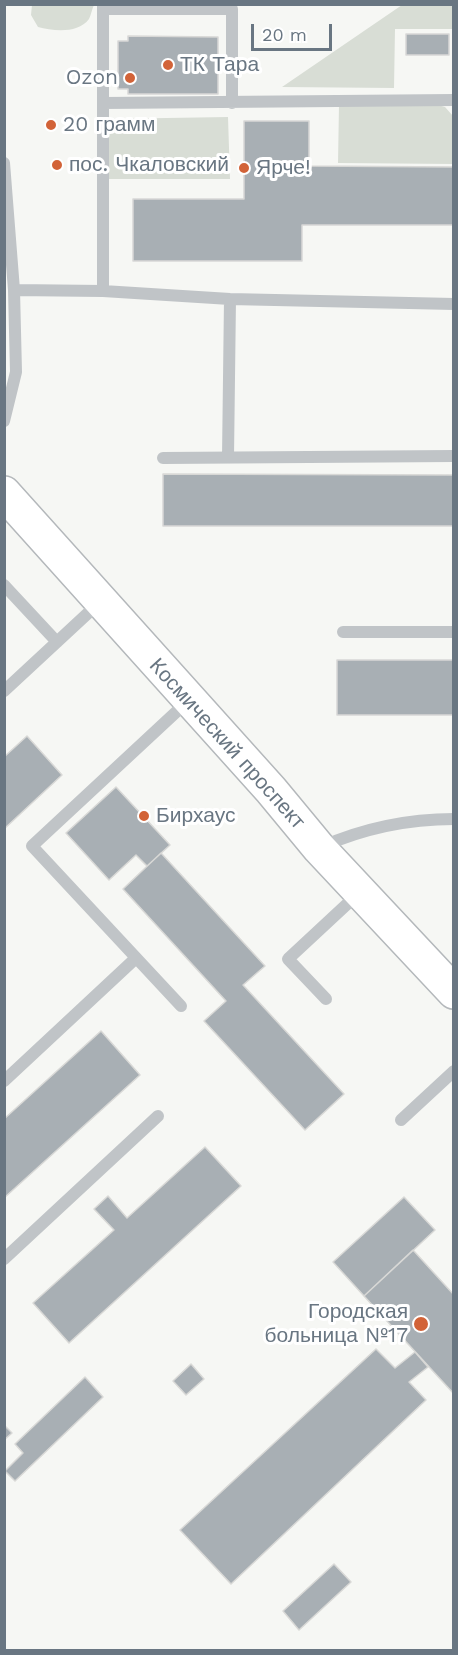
<!DOCTYPE html>
<html>
<head>
<meta charset="utf-8">
<style>
	body { margin:0 }
	#map { position:relative; width:458px; height:1655px; overflow:hidden; background:#f6f7f4; font-family:"Work Sans",sans-serif }
	canvas { display:block }
	.frame { position:absolute; inset:0; border:6px solid #697682; pointer-events:none }
	.scale { position:absolute; left:251px; top:24px; width:81px; height:27px; box-sizing:border-box; border:3px solid #697682; border-top:0; padding-left:8px; font-size:18px; line-height:21px; white-space:nowrap; color:#697682; -webkit-text-stroke:4px #fff; paint-order:stroke }
</style>
</head>
<body>
<div id="map">
<canvas width="458" height="1655"></canvas>
<div class="frame"></div>
<div class="scale">20 m</div>
</div>
<script>
const g = document.querySelector('canvas').getContext('2d');
g.lineJoin = 'round';
function paint(path, color) {
  g.fillStyle = color;
  g.fill(path, 'evenodd');
}
function trace(path, color, width, dash) {
  g.strokeStyle = color;
  g.lineWidth = width;
  g.lineCap = dash ? 'butt' : 'round';
  g.setLineDash(dash || []);
  g.stroke(path);
}
function drawText(font, color, halo, rows, align = 'center') {
  g.font = font + ' "Work Sans",sans-serif';
  g.lineWidth = 6;
  g.setLineDash([]);
  g.textBaseline = 'middle';
  g.strokeStyle = halo;
  g.fillStyle = color;
  for (const [text, x, y, turn = 0] of rows) {
    g.save();
    g.translate(x, y);
    g.rotate((+turn || 0) * Math.PI / 180);
    g.textAlign = isNaN(turn) ? turn : align;
    if (halo) g.strokeText(text, 0, 0);
    g.fillText(text, 0, 0);
    g.restore();
  }
}
paint(new Path2D(`
	M32,5v-1l62,1c-2,4 -3,10 -5,14 -11,15 -36,12 -51,8l-7,-12z
	M402,5h51v24h-58l-1,59 -112,-1z
	M339,105h99l7,2 8,9v48l-115,-1z
	M228,117l2,62h-124l-1,-60z`), '#d8ddd5');
const building = new Path2D(`
	M406,34h43v21h-43z
	M128,36l90,1v57h-90v-5h-10v-48h10z
	M244,121h65v45l145,1v58h-152v36h-169v-62h111z
	M163,474l291,1v51h-291z
	M337,660h117v55h-117z
	M27,736l35,39 -58,54v-72z
	M116,787l54,58 -23,21 -11,-11 -27,25 -43,-47z
	M161,853l104,113 -22,19 101,109 -39,36 -101,-109 22,-20 -103,-112z
	M101,1031l39,44 -136,123v-79z
	M205,1147l36,39 -172,157 -36,-40 81,-73 -20,-21 14,-13 19,22z
	M404,1197l31,33 -71,66 -31,-34z
	M413,1250l41,45v99l-90,-98z
	M376,1349l19,19 20,-16 13,15 -19,15 17,18 -195,184 -51,-54z
	M191,1364l13,15 -18,16 -13,-14z
	M85,1377l18,20 -88,84 -10,-10 18,-18 -8,-9z
	M4,1425l8,8 -8,7z
	M334,1564l17,18 -52,48 -16,-19z`);
paint(building, '#a8afb4');
trace(building, '#d8d8d6', 1.5);
const primary = new Path2D(`
	M4,493l267,297 48,58 135,144`);
trace(primary, '#b4b8bb', 36);
trace(new Path2D(`
	M103,9h129v94
	M103,103l351,-3
	M4,163l10,127 2,82 -12,49
	M14,290l89,1 127,8 224,5
	M103,291v-287
	M228,457l2,-158
	M163,458l291,-2
	M4,585l53,57
	M343,632h111
	M4,691l96,-89
	M321,847c41,-18 87,-28 133,-28
	M326,999l-38,-40 71,-66
	M181,1006l-149,-160 156,-145
	M4,1081l132,-123
	M401,1120l53,-49
	M4,1259l154,-143`), '#c0c4c7', 12);
trace(primary, '#fff', 33);
for (const [x, y, r, color] of [
	[168,65,6,"#d26338"],
	[130,78,6,"#d26338"],
	[51,125,6,"#d26338"],
	[57,165,6,"#d26338"],
	[244,168,6,"#d26338"],
	[144,816,6,"#d26338"],
	[421,1324,8,"#d26338"]
]) {
  const dot = new Path2D();
  dot.arc(x, y, r, 0, 2 * Math.PI);
  g.fillStyle = color;
  g.fill(dot);
  trace(dot, '#fff', 2);
}
drawText('21px', '#697682', '#fff', [
	["ТК Тара",180,65],
	["Ozon",118,78,"right"],
	["20 грамм",63,125],
	["пос. Чкаловский",69,165],
	["Ярче!",256,168],
	["Бирхаус",156,816],
	["Городская",408,1312,"right"],
	["больница №17",408,1336,"right"]
], 'left');
drawText('21px', '#697682', '#fff', [
	["Космический проспект",227,744,48]
]);
</script>
</body>
</html>
